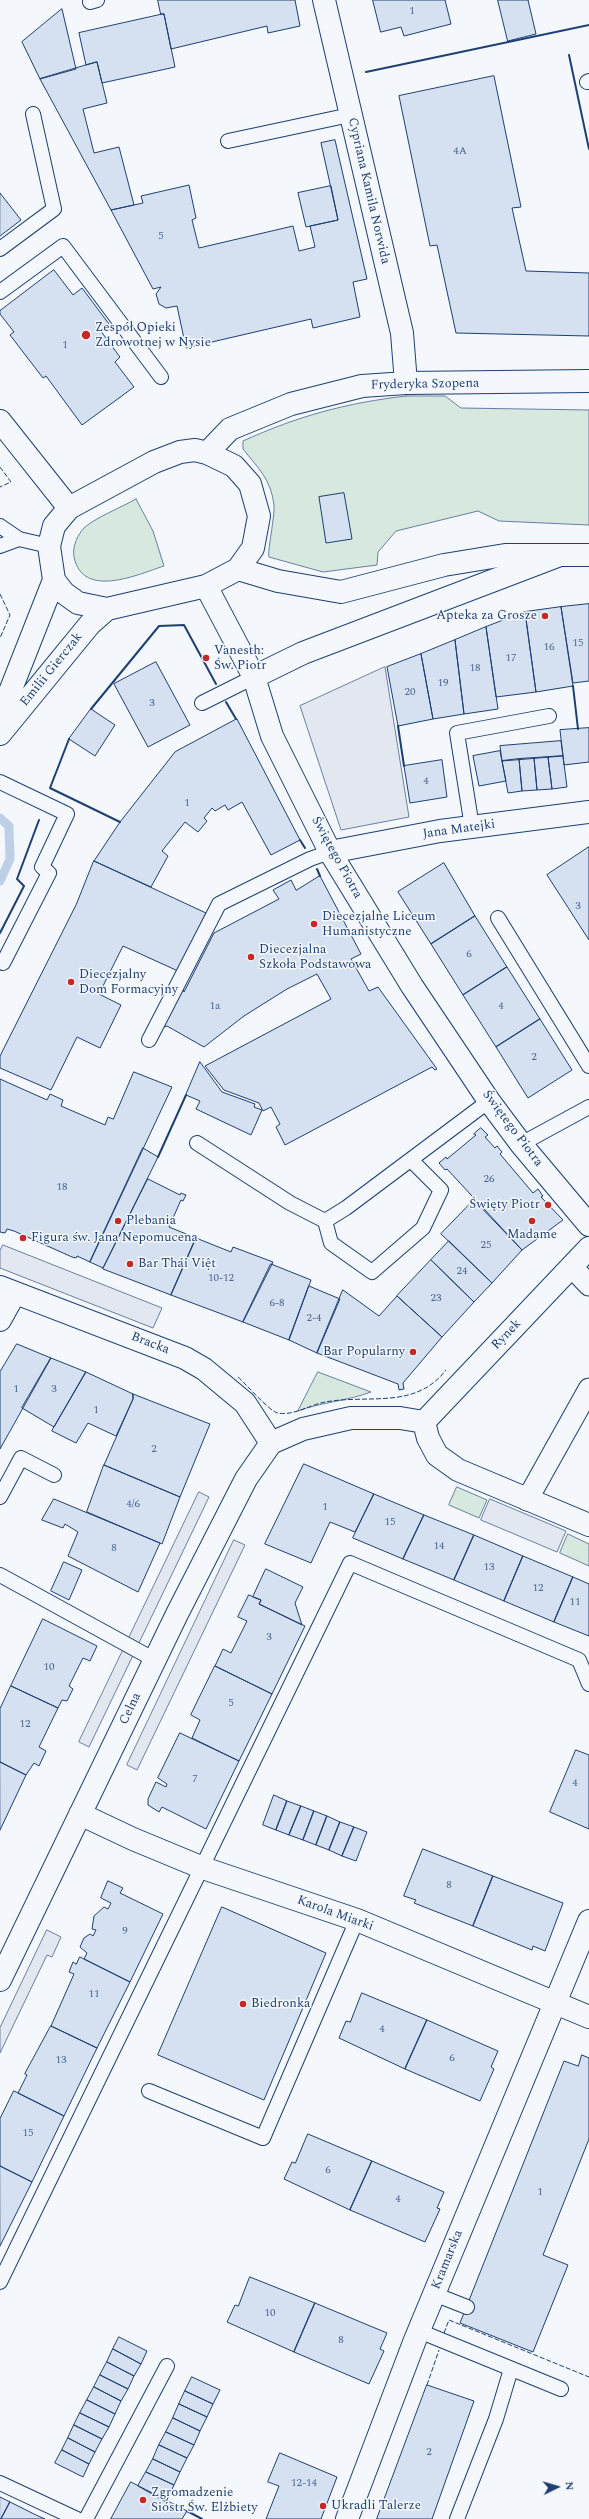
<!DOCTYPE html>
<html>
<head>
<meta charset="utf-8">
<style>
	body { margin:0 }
	#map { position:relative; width:589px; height:2519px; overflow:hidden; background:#f4f7fb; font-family:Spectral,serif }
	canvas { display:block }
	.north { position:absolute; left:537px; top:2467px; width:40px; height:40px; -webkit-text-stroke:3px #f4f7fb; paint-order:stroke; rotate:85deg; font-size:11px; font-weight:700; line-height:16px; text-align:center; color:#1d3f73 }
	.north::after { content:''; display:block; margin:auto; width:14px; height:18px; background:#1d3f73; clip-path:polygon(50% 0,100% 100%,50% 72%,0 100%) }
</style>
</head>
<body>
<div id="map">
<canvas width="589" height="2519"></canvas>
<div class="north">N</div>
</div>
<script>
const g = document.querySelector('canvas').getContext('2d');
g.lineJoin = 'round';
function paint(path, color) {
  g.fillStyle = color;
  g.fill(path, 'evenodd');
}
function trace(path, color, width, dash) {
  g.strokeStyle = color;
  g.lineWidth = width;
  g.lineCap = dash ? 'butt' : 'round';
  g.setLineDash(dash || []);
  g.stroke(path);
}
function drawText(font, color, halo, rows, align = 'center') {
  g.font = font + ' Spectral,serif';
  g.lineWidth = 3;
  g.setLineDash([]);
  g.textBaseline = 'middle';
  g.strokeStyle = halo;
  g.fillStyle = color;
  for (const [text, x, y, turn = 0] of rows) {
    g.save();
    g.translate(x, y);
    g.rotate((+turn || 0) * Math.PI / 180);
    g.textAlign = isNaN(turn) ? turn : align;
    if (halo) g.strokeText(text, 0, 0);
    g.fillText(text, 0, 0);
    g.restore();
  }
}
const green = new Path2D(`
	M406,396h39l16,12 128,2v115l-90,-4 -21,-10 -82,20 -18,21 -1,13 -54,7 -54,-15c-2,-4 6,-41 5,-52 -3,-26 -16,-37 -31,-56v-8c55,-25 103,-38 163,-45z
	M136,499l17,32 11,35c-25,8 -81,34 -90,-9 -2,-11 4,-23 11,-30 12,-10 37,-20 51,-28z
	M318,1372l53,20c-24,9 -49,10 -73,19z
	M457,1487l30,13 -8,18 -30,-13z
	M568,1534l21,10v22l-29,-13z`);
paint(green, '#d7e8df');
trace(green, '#687fa3', 1);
const parking = new Path2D(`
	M385,667l24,150 -68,13 -41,-124z
	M3,1245l159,63 -9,20 -153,-60v-17z
	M199,1492l10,5 -120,250 -10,-5z
	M490,1499l76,32 -9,21 -76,-32z
	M234,1540l11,5 -108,225 -10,-5z
	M47,1930l14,7 -9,20 -5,-2 -47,98v-25z`);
paint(parking, '#e3e8f0');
trace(parking, '#687fa3', 1);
trace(new Path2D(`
	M0,818l9,8 1,33 -10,22`), '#bed0e5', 9);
const building = new Path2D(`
	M158,0h137l5,26 -32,7 -1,-7 -96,23 -7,-35h-3z
	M373,0h72l6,24 -47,12 -3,-9 -20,5z
	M498,0h30l8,34 -28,7z
	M62,9l14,60 -36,10 -18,-37z
	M164,14l11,53 -73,16 -5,-21 -11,3 -7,-32z
	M97,62l10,41 -24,6 11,44 25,-6 15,58 -23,5 -71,-131z
	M494,76l27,131 -9,1 14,63 63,2v63l-133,-3 -19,-88 -7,1 -31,-150z
	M335,140l32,139 -14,3 7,35 -47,11 -2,-9 -125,29 -9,-42 -11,2 -7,-4 -3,-10 5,-7 -8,2 -42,-79 32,-7 -2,-7 48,-11 7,33 -4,2 7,28 94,-22 6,25 16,-4 -5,-21 28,-6 -17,-77z
	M331,186l7,34 -32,7 -8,-34z
	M0,193l21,27 -21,16z
	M54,270l19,25 9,-7 27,36 -9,6 20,27 -5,5 19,25 -52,38 -36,-49 -3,2 -33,-43 4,-3 -14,-18v-3z
	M344,493l8,46 -26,4 -7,-46z
	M589,604v77l-16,2 -12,-76z
	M561,607l12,79 -37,6 -11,-80z
	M525,612l11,80 -40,5 -10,-70z
	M486,627l12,82 -34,5 -9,-74z
	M455,640l9,74 -31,5 -12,-65z
	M421,654l12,65 -35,7 -11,-59z
	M156,662l34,63 -42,22 -34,-63z
	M91,709l24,16 -20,31 -26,-17z
	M237,719l63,121 -29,15 -29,-53 -14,8 -3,-5 -10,6 -3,-3 -8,10 3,3 -9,11 -13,-10 -23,29 6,5 -17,31 -57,-26 26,-39 55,-70z
	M589,728v34l-25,3 -4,-35z
	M561,741l2,15 -61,5 -2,-15z
	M500,751l6,30 -27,5 -6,-30z
	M563,756l4,31 -15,2 -4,-32z
	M548,757l4,32 -15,1 -3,-32z
	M534,758l3,32 -15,1 -3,-32z
	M519,759l3,32 -14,2 -6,-32z
	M442,760l5,37 -37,6 -6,-37z
	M589,847v93l-42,-65z
	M94,861l112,52 -28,58 -55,-25 -24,48 22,11 -21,43 -23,-11 -26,53 -51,-22v-12l76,-151z
	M444,863l31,53 -44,28 -33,-52z
	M320,876l41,78 -10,5 18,32 9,-4 59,82 -2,1 -3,-3 -147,78 -9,-18 4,-3 -9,-17 -8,4 -4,-8 -35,-13 -19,-24 126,-67 -14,-25 -30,15 -43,27 -40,31 -37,-21 -3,1 -1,-4 3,-1 17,-33 1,3 30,-59 65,-34 -6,-9 18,-10 5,10z
	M475,916l32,51 -44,28 -32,-51z
	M507,967l33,52 -44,28 -33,-52z
	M540,1019l32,51 -44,28 -32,-51z
	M200,1062l22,30 33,12 -1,3 8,3 -11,25 -55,-26 4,-8 -14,-6z
	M134,1072l38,15 -82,175 -13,-6 -1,2 -4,-1 -58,-26 -7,-2 -2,4 -5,-1v-153l47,21 3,-6 13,6 -2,6 44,19 3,-8 5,2z
	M481,1128l7,7 -3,2 10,11 2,-2 5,6 -2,2 33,39 5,-4 5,7 -2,1 22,23 -41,30 -75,-81 -2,1 -6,-7 7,-6 1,2 29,-24 -2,-1z
	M143,1148l15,9 -55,111 -13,-6z
	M148,1179l32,16 1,-2 5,2 -3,6 -2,-1 -12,27 27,11 -25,57 -68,-26z
	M474,1200l48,50 -30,33 -51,-49z
	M196,1238l35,14 2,-5 40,15 -30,60 -72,-27z
	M449,1241l43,42 -18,19 -43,-42z
	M431,1260l43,42 -32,35 -45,-41z
	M271,1264l40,16 -22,60 -46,-18z
	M309,1286l31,13 -23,54 -28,-13z
	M343,1290l36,26 18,-20 45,41 -39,46 1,6 -5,1 -1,-6 -81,-31z
	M17,1344l34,14 -51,91v-77z
	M51,1358l35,14 -32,55 -32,-19z
	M86,1372l47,22v5l-17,37 -28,-13 -12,20 -24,-12z
	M133,1394l77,30 -30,73 -76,-32 29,-66z
	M304,1464l70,30 -19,38 -25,-10 -19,41 -46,-19z
	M104,1465l76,32 -18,47 -75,-32z
	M374,1494l50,21 -21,44 -50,-21z
	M54,1499l106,44 -22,49 -70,-36 10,-24 -13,-8 -2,4 -21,-8z
	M424,1515l50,20 -20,45 -51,-21z
	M474,1535l49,21 -19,45 -50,-21z
	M523,1556l50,21 -19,45 -50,-21z
	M64,1562l18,8 -13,30 -18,-9z
	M266,1569l37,18 -8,16 7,22 -43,-21 2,-4 -8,-3z
	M573,1577l16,7v52l-35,-14z
	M249,1595l12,5 -2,4 46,22 -33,68 -57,-28 8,-17 8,4 16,-32 -9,-4z
	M43,1619l54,27 -7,15 -7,-3 -14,28 4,3 -6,12 -5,-1 -4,8 -47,-22z
	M215,1666l57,28 -33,67 -47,-23 8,-18 -9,-5z
	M11,1686l47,22 -19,39 7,4 -7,15 -5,-3 -8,12 -26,-13v-53z
	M180,1733l59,28 -33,68 -44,-22 -3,5 -11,-7v-6l8,-17 10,5 1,-3 -9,-6z
	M576,1750l13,5v74l-39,-17z
	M0,1762l26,13 -26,55z
	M274,1795l13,6 -11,29 -13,-5z
	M287,1801l14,5 -12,29 -13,-5z
	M301,1806l13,5 -11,29 -14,-5z
	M314,1811l13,5 -11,29 -13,-5z
	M327,1816l13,6 -11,28 -13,-5z
	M340,1822l14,5 -12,29 -13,-6z
	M354,1827l13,5 -11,29 -14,-5z
	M423,1849l70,27 -20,50 -59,-23 2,-3 -12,-4z
	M493,1876l70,27 -18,48 -12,-5 -1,4 -59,-24z
	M108,1881l15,7 -3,5 43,21 -33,68 -46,-23 3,-6 -7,-6 4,-9 6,-4 3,2 3,-6 -4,-1 2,-13 10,-9 4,2 3,-6 -10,-5z
	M222,1907l104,46 -62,147 -106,-45z
	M80,1957l50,25 -33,66 -46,-22 23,-52 -5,-2 4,-10 3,2z
	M362,1993l65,27 -22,49 -66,-31 7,-17 4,1z
	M427,2020l71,31 -7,16 3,2 -14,32 -75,-32z
	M51,2026l46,22 -33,68 -46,-23 9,-18 -2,-1z
	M582,2055l7,3v81l-46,116 25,10 -35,87 -73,-29 104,-262 14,5z
	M14,2091l50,25 -32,66 -32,-16v-47z
	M308,2134l64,27 -22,49 -66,-31 8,-17 3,1z
	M372,2161l72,31 -7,16 3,1 -15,33 -75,-32z
	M0,2166l32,16 -32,64z
	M250,2277l65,26 -21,49 -67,-30 8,-17 3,1z
	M315,2303l72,30 -7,16 4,2 -15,33 -75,-32z
	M119,2337l28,14 -6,13 -28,-15z
	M113,2349l28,15 -7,12 -27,-14z
	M107,2362l27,14 -6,13 -28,-14z
	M100,2375l28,14 -7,12 -27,-14z
	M192,2377l28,13 -7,14 -28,-13z
	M427,2385l47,16 -42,118h-55z
	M94,2387l27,14 -6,13 -28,-14z
	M185,2391l28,13 -6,13 -28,-13z
	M87,2400l28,14 -6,13 -29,-14z
	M179,2404l28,13 -7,14 -27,-13z
	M80,2413l29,14 -7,12 -28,-14z
	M173,2418l27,13 -6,14 -28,-13z
	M74,2425l28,14 -7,13 -27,-14z
	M166,2432l28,13 -7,13 -28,-13z
	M68,2438l27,14 -6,12 -27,-14z
	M159,2445l28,13 -7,14 -27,-13z
	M62,2450l27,14 -6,13 -28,-14z
	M280,2453l57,24 -16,42h-55l13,-33 -11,-4z
	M153,2459l27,13 -6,13 -28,-13z
	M146,2472l28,13 -8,17 -28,-16z
	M131,2482l56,29 -5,8h-71z
	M0,2497l10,5 -9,17h-1z
	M10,2502l26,13 9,4h-44z`);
paint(building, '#d5e0f0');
trace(building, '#1d3f73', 1);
const service = new Path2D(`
	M90,2l7,-2
	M587,82l2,-1
	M228,141l122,-26
	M0,249l54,-40 -21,-95
	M0,292l63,-46 98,131
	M0,526l19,13
	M0,546l19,-7 30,7
	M202,703l52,-26
	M0,782l67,32 -25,53 7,6 -46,90
	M472,827l-15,-94 92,-17
	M498,918l91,148
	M149,1040l70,-136 91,-45 20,-7
	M197,1143l93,60 35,18 21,-13 143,-107
	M521,1144l68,-37
	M325,1221l6,22 41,29 51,-44 18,-38 -30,-30
	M0,1497l21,-39 33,17
	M0,1575l155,85
	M149,2091l114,47 94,-218
	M0,2282l350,-719 229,97 10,24
	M434,2294l33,13
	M419,2331l142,58
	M0,2483l77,36
	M86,2519l81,-153
	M457,2519l39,-100 15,-50`);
const pedestrian = new Path2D(`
	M572,1267l17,18
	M527,1500l62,-111`);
const minor = new Path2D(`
	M324,0l78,333 4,50
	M0,421l69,87
	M206,586l48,91 18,59 58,116 82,134 77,115 32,43 68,81
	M254,677l49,-24 257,-98
	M330,852l110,-21 149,-19
	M0,1287l185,71 19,11 41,34 26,40
	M0,1320l15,-27
	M424,1422l165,-174
	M424,1422l4,16 9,17 21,15 131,55
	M80,1814l53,25 70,29 154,52 232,97
	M0,1980l177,-366 69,-135 25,-36 32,-14 48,-11h49l24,4
	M347,2519l68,-179 174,-419`);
const tertiary = new Path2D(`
	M195,450l12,3 27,13 16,18 9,32 -6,32 -15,21 -32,17 -99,23 -29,-6 -14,-10 -10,-13 -5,-34 5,-20 15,-18 85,-46 26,-10z
	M207,453l23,-24 61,-25 71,-18 44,-3 183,-2
	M238,569l40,12 63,11 103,-27 61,-10h84
	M0,717l54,-137
	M0,734l90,-110 17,-15`);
trace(service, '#1d3f73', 16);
trace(pedestrian, '#1d3f73', 23);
trace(minor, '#1d3f73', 24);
trace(tertiary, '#1d3f73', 24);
trace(service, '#f4f7fb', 14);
trace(pedestrian, '#f4f7fb', 21);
trace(minor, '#f4f7fb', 22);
trace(tertiary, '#f4f7fb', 22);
trace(new Path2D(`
	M0,467l11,15 -11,5
	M0,594l10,21 -10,23
	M238,1377c8,7 32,35 40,36 16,3 31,-8 47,-11 44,-8 90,8 121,-32
	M444,2333l5,-13 140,57
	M427,2385l12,-35`), '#1d3f73', 1, [5, 2]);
trace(new Path2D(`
	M569,55l20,94
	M366,72l223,-47
	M573,686l5,43
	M226,702l10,17
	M91,709l68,-83 25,-1 32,59
	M398,726l6,40
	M69,739l-19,49 70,34
	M300,840l5,8
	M317,869l3,7
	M0,933l24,-47 -7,-7 22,-59
	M158,1157l28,-62
	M187,2511l15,8`), '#1d3f73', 2);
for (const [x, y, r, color] of [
	[86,335,5,"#c62828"],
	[545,616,4,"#c62828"],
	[206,658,4,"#c62828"],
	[314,924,4,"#c62828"],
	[251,957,4,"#c62828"],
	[71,982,4,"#c62828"],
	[548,1205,4,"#c62828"],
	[118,1221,4,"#c62828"],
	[532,1221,4,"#c62828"],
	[23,1238,4,"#c62828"],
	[130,1264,4,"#c62828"],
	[413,1352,4,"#c62828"],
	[243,2004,4,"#c62828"],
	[143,2500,4,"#c62828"],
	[323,2506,4,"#c62828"]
]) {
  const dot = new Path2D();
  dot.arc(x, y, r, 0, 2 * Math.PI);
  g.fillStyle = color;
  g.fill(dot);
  trace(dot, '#f4f7fb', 1.5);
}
drawText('11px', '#4b6792', null, [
	["1",412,12],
	["4A",460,152],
	["5",161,237],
	["1",65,346],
	["15",578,644],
	["16",549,648],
	["17",511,659],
	["18",475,669],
	["19",443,684],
	["20",410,693],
	["3",152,704],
	["4",426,782],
	["1",187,804],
	["3",578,907],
	["6",469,955],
	["1a",215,1007],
	["4",501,1007],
	["2",534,1058],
	["26",489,1180],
	["18",62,1188],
	["25",486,1246],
	["24",462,1272],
	["10-12",221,1279],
	["23",436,1299],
	["6-8",277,1304],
	["2-4",314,1319],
	["1",16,1390],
	["3",54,1390],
	["1",96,1411],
	["2",154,1450],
	["4/6",133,1505],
	["1",325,1508],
	["15",390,1523],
	["14",439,1547],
	["8",114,1549],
	["13",489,1568],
	["12",538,1589],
	["11",575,1603],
	["3",269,1638],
	["10",49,1668],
	["5",231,1704],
	["12",25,1725],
	["7",195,1780],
	["4",575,1784],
	["8",449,1886],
	["9",125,1932],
	["11",94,1995],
	["4",382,2030],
	["6",452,2059],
	["13",61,2061],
	["15",28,2134],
	["6",328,2171],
	["1",540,2193],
	["4",398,2200],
	["10",270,2314],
	["8",341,2341],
	["2",429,2453],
	["12-14",304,2484]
]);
drawText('13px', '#1d3f73', '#f4f7fb', [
	["Cypriana Kamila Norwida",368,191,77],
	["Fryderyka Szopena",425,385,-1],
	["Emilii Gierczak",52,670,-51],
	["Jana Matejki",459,830,-8],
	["Świętego Piotra",336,858,61],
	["Świętego Piotra",512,1129,53],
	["Rynek",507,1335,-46],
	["Bracka",150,1344,21],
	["Celna",131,1709,-64],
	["Karola Miarki",335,1914,20],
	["Kramarska",448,2260,-68]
]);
drawText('13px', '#1d3f73', '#f4f7fb', [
	["Zespół Opieki",95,328],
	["Zdrowotnej w Nysie",95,343],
	["Apteka za Grosze",537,616,"right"],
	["Vanesth:",214,651],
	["Św. Piotr",214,666],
	["Diecezjalne Liceum",322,917],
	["Humanistyczne",322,932],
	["Diecezjalna",259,950],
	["Szkoła Podstawowa",259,965],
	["Diecezjalny",79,975],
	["Dom Formacyjny",79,990],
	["Święty Piotr",540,1205,"right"],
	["Plebania",126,1221],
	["Madame",532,1235,"center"],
	["Figura św. Jana Nepomucena",31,1238],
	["Bar Thái Việt",138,1264],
	["Bar Popularny",405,1352,"right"],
	["Biedronka",251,2004],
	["Zgromadzenie",151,2493],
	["Sióstr Św. Elżbiety",151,2508],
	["Ukradli Talerze",331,2506]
], 'left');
</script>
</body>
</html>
